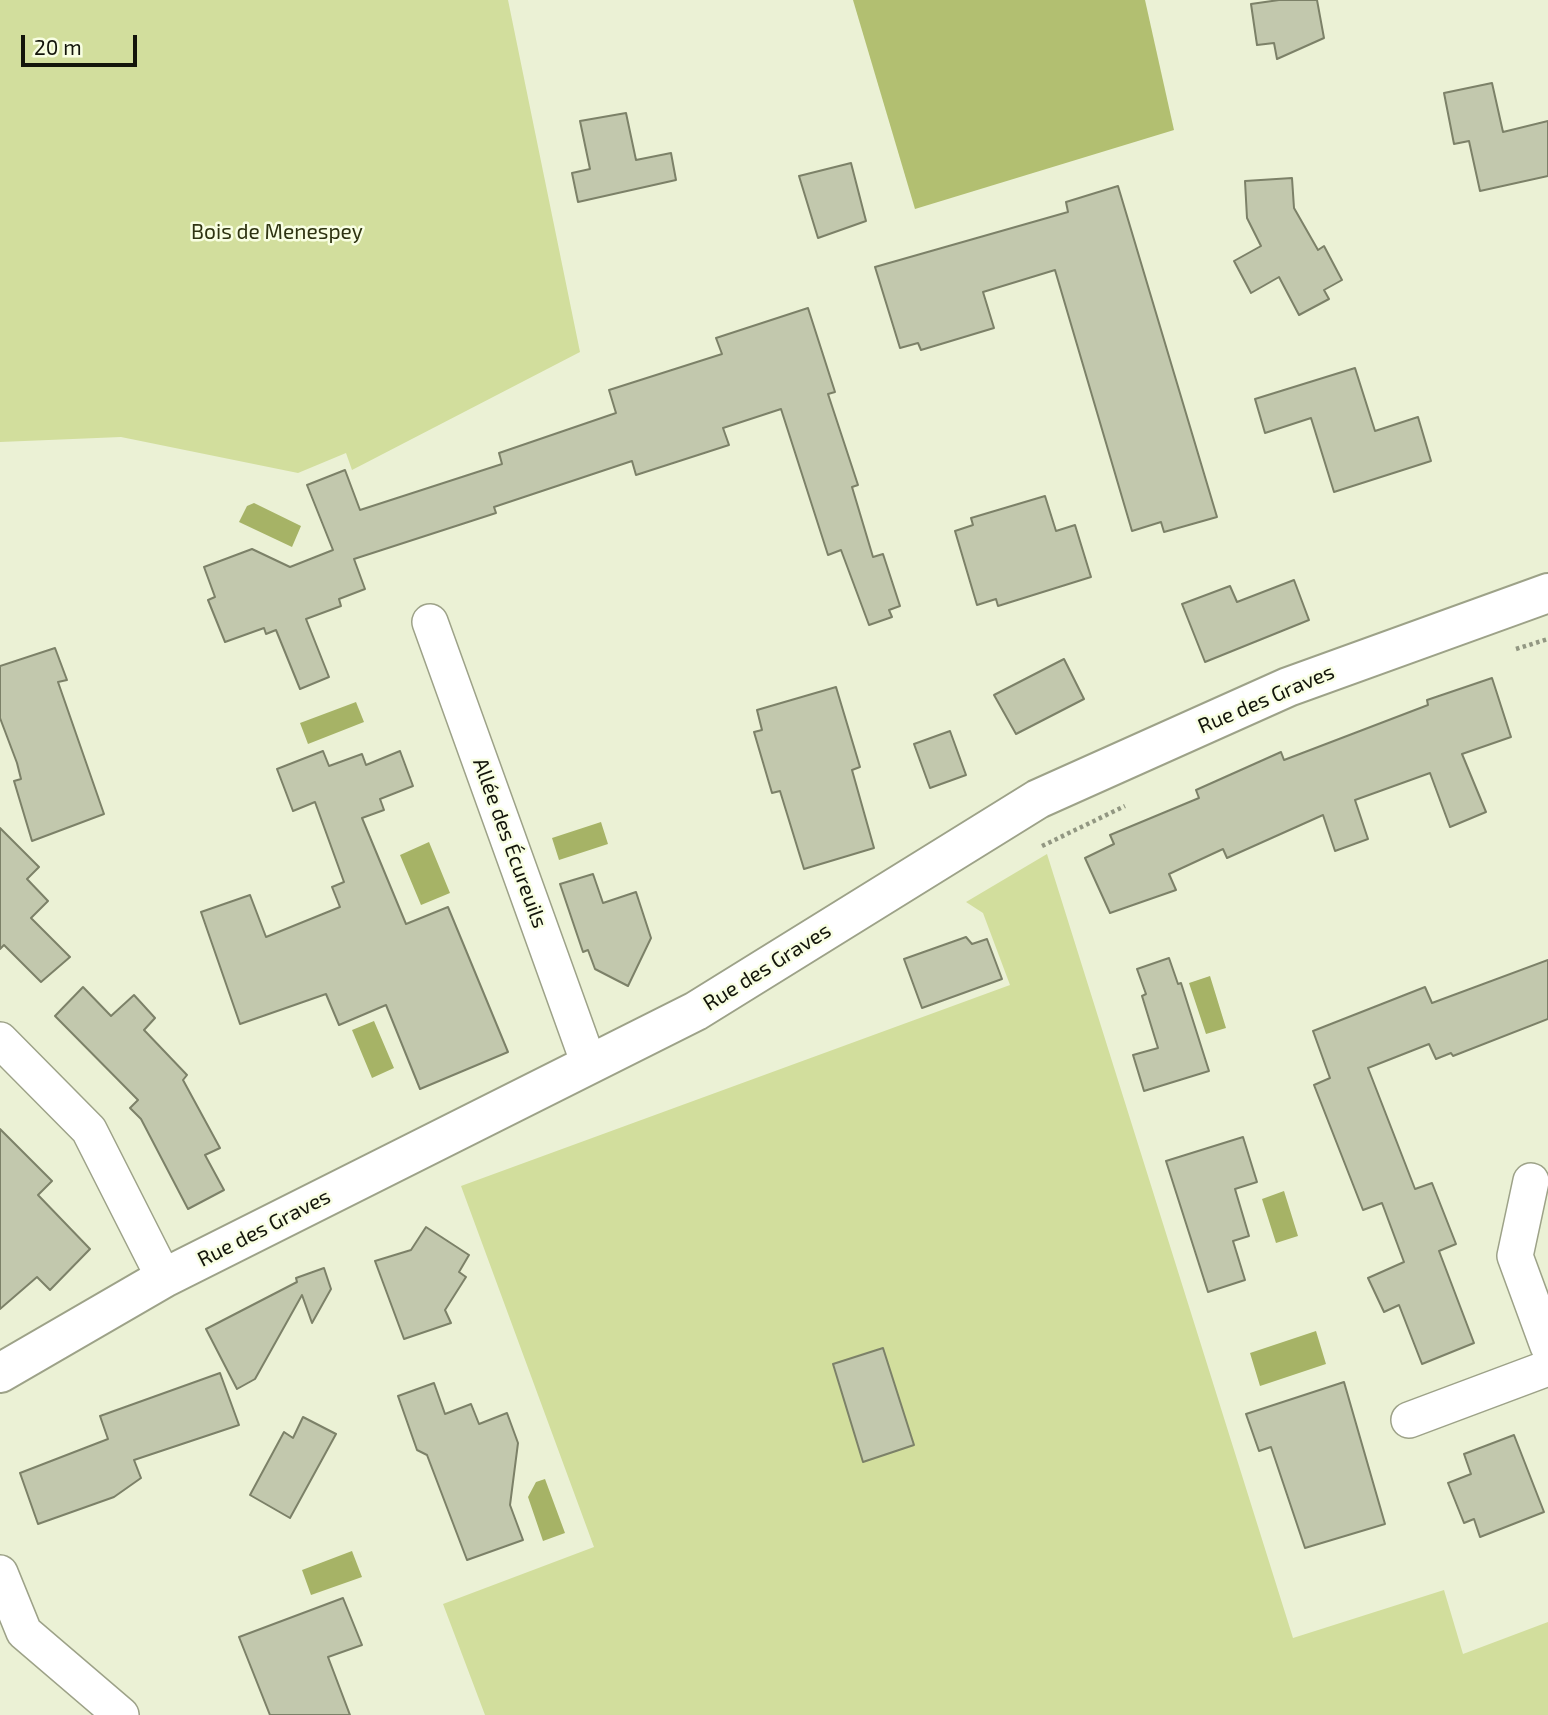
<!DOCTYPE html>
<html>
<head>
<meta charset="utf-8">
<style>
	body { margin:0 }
	#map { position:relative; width:1548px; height:1715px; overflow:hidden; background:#ebf1d5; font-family:"Exo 2",sans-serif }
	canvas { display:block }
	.scale { position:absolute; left:21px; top:35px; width:116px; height:32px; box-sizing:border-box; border:4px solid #13150b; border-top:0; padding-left:9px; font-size:21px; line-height:24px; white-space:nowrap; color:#13150b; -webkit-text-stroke:5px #f8fee2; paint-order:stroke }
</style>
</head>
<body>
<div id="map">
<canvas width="1548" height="1715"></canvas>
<div class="scale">20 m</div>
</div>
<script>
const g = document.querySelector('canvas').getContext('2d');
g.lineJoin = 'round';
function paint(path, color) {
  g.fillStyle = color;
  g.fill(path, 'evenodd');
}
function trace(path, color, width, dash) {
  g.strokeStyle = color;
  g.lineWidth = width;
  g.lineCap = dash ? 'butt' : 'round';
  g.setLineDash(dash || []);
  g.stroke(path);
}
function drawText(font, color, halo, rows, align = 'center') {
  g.font = font + ' "Exo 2",sans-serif';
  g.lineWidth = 5;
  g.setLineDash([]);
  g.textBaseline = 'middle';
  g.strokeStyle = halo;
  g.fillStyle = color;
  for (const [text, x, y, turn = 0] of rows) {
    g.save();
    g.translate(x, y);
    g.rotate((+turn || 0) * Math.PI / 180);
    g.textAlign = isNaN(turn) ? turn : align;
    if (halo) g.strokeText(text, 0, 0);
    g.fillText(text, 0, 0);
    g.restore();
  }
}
paint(new Path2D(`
	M0,0h508l72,352 -228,118 -6,-17 -48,20 -177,-36 -121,5z
	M1047,854l246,784 151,-48 19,64 85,-32v93h-1063l-42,-111 151,-57 -133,-361 549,-201 -27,-72 -17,-11z`), '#d2de9d');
paint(new Path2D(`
	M853,0h292l29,130 -259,79z`), '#b2bf71');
paint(new Path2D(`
	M254,503l47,23 -9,21 -53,-25 8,-16z
	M356,702l8,20 -56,22 -8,-21z
	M601,822l7,22 -49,16 -7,-22z
	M429,842l21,51 -29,12 -21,-50z
	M1210,976l16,52 -20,6 -17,-51z
	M374,1021l20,47 -22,10 -20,-48z
	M1284,1191l14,45 -22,7 -14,-44z
	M1316,1331l10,33 -66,22 -10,-33z
	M545,1479l20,54 -22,8 -15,-44 8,-15z
	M352,1551l10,26 -51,18 -9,-25z`), '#a6b366');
const building = new Path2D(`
	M1279,0h38l7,38 -47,21 -3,-16 -17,2 -6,-41z
	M1492,83l11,49 45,-11v55l-68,15 -11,-50 -15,3 -10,-51z
	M626,113l10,47 35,-7 5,27 -98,22 -6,-29 18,-4 -10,-48z
	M851,163l15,58 -48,17 -19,-62z
	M1292,178l2,30 24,42 6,-4 18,34 -18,10 5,9 -30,16 -20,-38 -28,16 -17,-32 27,-15 -14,-28 -2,-37z
	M1118,186l99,331 -53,15 -3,-10 -29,9 -77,-261 -72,22 11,36 -73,22 -3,-7 -18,5 -25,-81 193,-55 -2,-10z
	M808,308l27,84 -7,2 30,91 -6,2 21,70 10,-3 17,52 -11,4 3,7 -23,8 -28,-75 -13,5 -47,-146 -58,19 6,17 -93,30 -4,-14 -138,46 2,6 -142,46 11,30 -26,10 2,7 -35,13 23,58 -29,12 -24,-59 -10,4 -2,-6 -39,14 -17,-42 7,-3 -11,-30 48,-18 38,18 43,-17 -26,-65 38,-15 15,40 142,-46 -3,-11 117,-40 -7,-23 113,-36 -6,-16z
	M1355,368l20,63 43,-14 13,44 -97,31 -23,-74 -46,15 -10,-34z
	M1045,496l11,35 19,-6 16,52 -93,29 -2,-7 -19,6 -22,-74 18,-6 -2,-7z
	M1294,580l15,40 -104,42 -23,-58 48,-18 7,16z
	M55,648l12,32 -9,2 46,132 -72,27 -18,-60 7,-2 -4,-16 -17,-45v-52z
	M1064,659l20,40 -68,35 -22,-39z
	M1492,678l19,59 -49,17 24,58 -36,15 -20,-54 -75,27 13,39 -33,12 -12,-36 -96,43 -4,-9 -54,25 7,16 -66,23 -25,-55 29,-14 -4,-9 89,-37 -3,-8 85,-38 3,8 144,-55 -1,-5z
	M836,687l24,80 -8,3 22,78 -70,21 -24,-78 -8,2 -18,-61 8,-2 -5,-20z
	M950,731l16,44 -36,13 -16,-44z
	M323,751l6,15 33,-12 4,11 34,-14 13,35 -33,13 4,11 -22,8 44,106 42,-17 60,145 -88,37 -34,-84 -47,20 -13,-31 -86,30 -39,-112 49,-17 16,42 74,-30 -8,-20 12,-5 -29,-80 -22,9 -16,-42z
	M0,828l39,39 -12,12 21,22 -17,17 39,39 -29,25 -37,-37 -4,4z
	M593,874l10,29 33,-11 15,46 -23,48 -33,-17 -7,-19 -5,2 -23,-68z
	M966,937l6,7 15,-5 15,40 -80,29 -18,-49z
	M1169,958l9,26 3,-1 28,88 -65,20 -11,-36 25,-7 -16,-52 4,-2 -9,-25z
	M1548,960v59l-95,37 -2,-3 -15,6 -7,-15 -61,24 47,121 17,-6 24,61 -17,7 35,92 -52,21 -23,-59 -15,7 -16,-34 36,-16 -22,-59 -19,7 -49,-125 16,-7 -17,-47 112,-44 7,16z
	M83,987l28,29 23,-21 21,23 -11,12 43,45 -4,5 37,68 -15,7 19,35 -36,19 -47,-90 -11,-11 8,-8 -83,-84z
	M0,1129l52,52 -14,14 52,54 -40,41 -13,-13 -37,32z
	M1243,1137l14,45 -22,7 14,47 -16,5 12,39 -37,12 -42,-131z
	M426,1227l43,28 -10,17 7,5 -21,33 6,13 -47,16 -29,-78 36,-11z
	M324,1268l7,21 -19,34 -10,-28 -47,84 -18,10 -31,-60 91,-47 -1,-4z
	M883,1348l31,97 -51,17 -30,-98z
	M220,1373l19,52 -105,35 7,18 -27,19 -76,27 -18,-51 88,-34 -8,-23z
	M1344,1382l41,142 -80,24 -34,-101 -12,4 -13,-37z
	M434,1383l11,31 26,-10 8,20 28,-11 11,30 -8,62 13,35 -56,20 -40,-105 -10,-5 -19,-54z
	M303,1417l33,17 -46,84 -40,-23 34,-63 9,6z
	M1514,1435l30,77 -64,25 -6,-18 -10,4 -16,-40 23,-9 -7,-20z
	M343,1598l19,47 -34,12 22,58h-80l-31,-78z`);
paint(building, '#c2c8ad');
trace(building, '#7c8168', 2);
const minor = new Path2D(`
	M430,622l159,442
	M0,1040l89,90 75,148
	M1531,1181l-16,75 33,90
	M1409,1420l139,-52
	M0,1573l24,59 97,83`);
const tertiary = new Path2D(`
	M0,1373l164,-95 532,-267 342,-212 250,-112 260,-94`);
trace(minor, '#9da288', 38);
trace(tertiary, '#9da288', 42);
trace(new Path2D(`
	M1516,649l32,-10
	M1042,846l83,-40`), '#929782', 4.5, [3.5, 3.5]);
trace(minor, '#fff', 35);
trace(tertiary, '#fff', 38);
drawText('21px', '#2e3311', '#f8fee2', [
	["Bois de Menespey",277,232]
]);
drawText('21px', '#13150b', '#f8fee2', [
	["Rue des Graves",1266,699,-23],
	["Allée des Écureuils",510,843,70],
	["Rue des Graves",767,967,-32],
	["Rue des Graves",264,1228,-27]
]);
</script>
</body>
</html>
